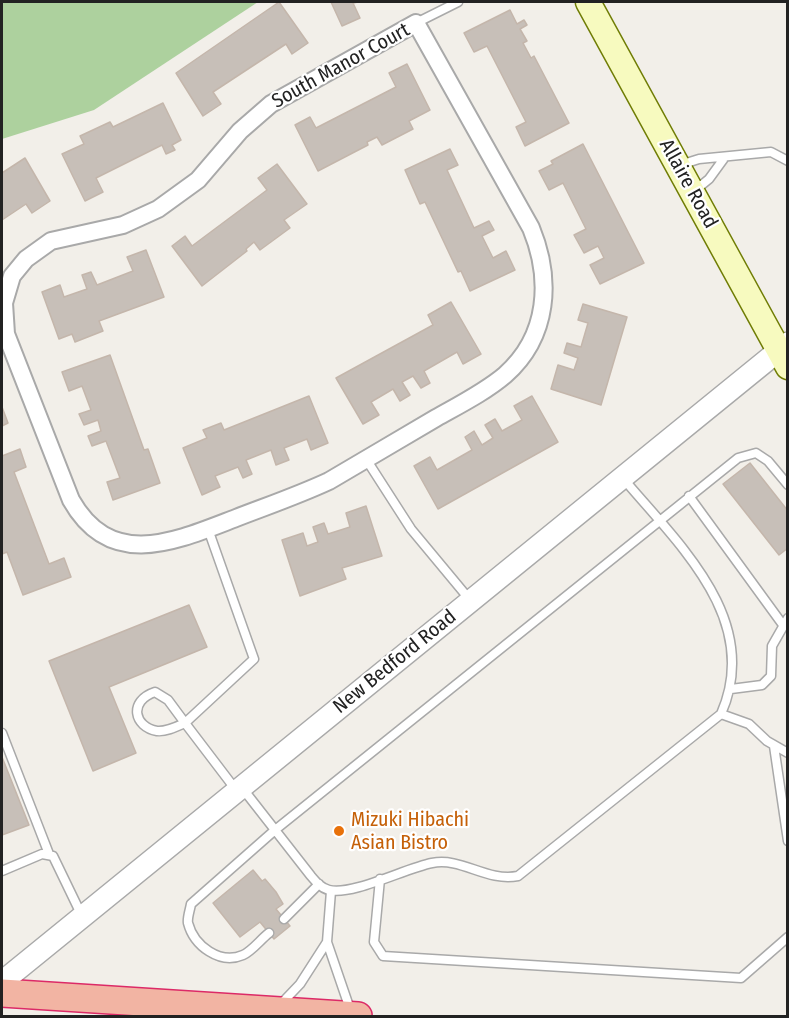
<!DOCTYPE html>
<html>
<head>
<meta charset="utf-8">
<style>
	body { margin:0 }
	#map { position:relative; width:789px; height:1018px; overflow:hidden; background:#f2efe9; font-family:"Fira Sans Condensed",sans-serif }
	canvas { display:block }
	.frame { position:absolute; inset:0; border:3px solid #222; pointer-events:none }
</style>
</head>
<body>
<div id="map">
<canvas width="789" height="1018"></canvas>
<div class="frame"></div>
</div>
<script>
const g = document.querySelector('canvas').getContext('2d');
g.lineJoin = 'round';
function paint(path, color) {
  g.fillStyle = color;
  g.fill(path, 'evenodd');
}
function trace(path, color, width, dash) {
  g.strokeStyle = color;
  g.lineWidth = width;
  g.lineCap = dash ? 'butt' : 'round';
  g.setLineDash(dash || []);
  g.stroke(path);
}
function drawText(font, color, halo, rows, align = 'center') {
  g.font = font + ' "Fira Sans Condensed",sans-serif';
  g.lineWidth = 4.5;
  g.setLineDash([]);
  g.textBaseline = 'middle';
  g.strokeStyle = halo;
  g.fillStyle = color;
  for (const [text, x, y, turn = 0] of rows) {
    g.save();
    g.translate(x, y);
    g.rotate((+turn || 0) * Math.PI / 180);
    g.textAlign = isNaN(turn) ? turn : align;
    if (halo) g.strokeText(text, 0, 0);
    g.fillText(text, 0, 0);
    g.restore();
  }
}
paint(new Path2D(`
	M2,2h256l-164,108 -92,29z`), '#add19e');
const building = new Path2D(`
	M279,2l29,41 -16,11 -6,-10 -73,48 8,12 -18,12 -27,-43z
	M331,2h27l-5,1 7,15 -18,8z
	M510,10l7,14 7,-4 3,5 -7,4 7,12 -4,2 8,15 3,-2 35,67 -44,23 -9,-19 10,-5 -39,-76 -13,6 -10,-19z
	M407,64l23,46 -21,11 4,8 -31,16 -5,-8 -10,5 1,3 -50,26 -23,-46 15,-8 6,11 80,-41 -7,-14z
	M163,103l18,37 -9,5 3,5 -9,4 -4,-9 -66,33 7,14 -18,9 -23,-47 22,-10 -4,-8 30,-14 3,5z
	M583,144l61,119 -44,21 -10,-19 14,-7 -6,-12 -14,7 -10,-18 12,-6 -23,-46 -14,7 -10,-19 14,-7 -2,-3z
	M450,149l8,16 -11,5 27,58 15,-7 5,9 -12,6 11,22 13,-7 9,19 -45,21 -9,-20 -3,1 -33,-70 -5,2 -15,-34z
	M25,158l25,43 -18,12 -6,-9 -24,16v-47z
	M277,164l30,40 -23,16 6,8 -30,22 -6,-8 -8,7 1,2 -45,35 -30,-40 13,-10 7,10 75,-56 -9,-12z
	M146,250l18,47 -65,24 4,10 -28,11 -3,-8 -13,5 -17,-47 18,-7 4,12 23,-8 -5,-14 9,-3 6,13 36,-14 -6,-14z
	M451,302l30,52 -18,10 -6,-12 -33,19 6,12 -9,5 -8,-12 -11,6 8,13 -10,6 -7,-12 -22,13 8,13 -16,9 -27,-46 97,-53 -5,-10z
	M583,304l44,13 -26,88 -50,-16 7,-24 16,5 4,-12 -14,-5 3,-10 14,4 7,-24 -10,-3z
	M110,355l34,95 4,-1 12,34 -47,17 -6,-18 13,-4 -14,-37 -14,5 -4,-10 13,-5 -3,-11 -14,5 -5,-11 12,-4 -9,-24 -13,5 -7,-19z
	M309,396l19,47 -17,7 -4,-11 -23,9 5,12 -13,5 -5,-15 -25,10 6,14 -9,4 -5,-11 -23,9 5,11 -18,8 -19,-47 24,-10 -4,-8 18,-7 3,7z
	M532,396l26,46 -120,67 -24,-43 16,-9 7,13 35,-20 -7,-13 9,-6 8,14 11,-7 -8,-13 10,-6 7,12 20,-11 -8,-14z
	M2,407l6,16 -6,3z
	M20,449l6,18 -12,5 35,92 15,-6 7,19 -48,18 -16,-43 -5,2v-98z
	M750,463l38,48v37l-9,7 -56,-71z
	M366,506l16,50 -40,12 4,11 -46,17 -18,-56 21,-7 4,13 11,-4 -5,-15 11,-4 4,11 22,-7 -4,-14z
	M189,605l18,42 -98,40 27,66 -43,18 -44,-110z
	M2,757l27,68 -27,10z
	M253,870l9,11 3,-2 11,13 7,12 -7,5 14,17 -16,13 -14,-17 -20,15 -27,-34z`);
paint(building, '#c7bfb8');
trace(building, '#c4b6ab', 1.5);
const service = new Path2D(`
	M416,23l42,-21
	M680,165l19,-6 72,-7 17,9
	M693,192l16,-13 16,-22
	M366,459l45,70 59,71
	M622,477c55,66 141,142 99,237
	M689,496l94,129
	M208,529l46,130 -69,64 51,67
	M731,689l31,-4 9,-9 1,-30 16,-28
	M155,692l13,8 17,23c-9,4 -19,9 -28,8 -23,-4 -29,-30 -2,-39z
	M2,733l47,121
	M774,746l14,95
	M243,789l68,87c5,6 10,12 18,14 23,6 77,-22 103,-27 30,-6 54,19 86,13l203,-162 28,10 18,17 21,12
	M2,871l40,-17 11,2 29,60
	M380,879l-6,63 9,14 358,22 47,-41
	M331,891l-4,51 24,70
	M284,919l35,-35
	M269,933c-8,6 -17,18 -26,22 -23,10 -49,-9 -55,-32 -1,-5 2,-13 3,-19l84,-74 463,-372 18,-5 12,8 20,24
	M279,1006l21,-22 27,-42`);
const minor = new Path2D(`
	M416,23l115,205c21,51 18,108 -26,147 -20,17 -46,30 -69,43 -36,21 -71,42 -107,63 -30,14 -62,25 -93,37 -60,23 -125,53 -165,-18l-65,-166 -2,-31 8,-27 14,-17 25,-18 72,-16 35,-16 40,-29 42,-49 31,-27z`);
const tertiary = new Path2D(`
	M2,982l786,-639`);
const secondary = new Path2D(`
	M588,2l200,365`);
const trunk = new Path2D(`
	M2,993l356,23`);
trace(service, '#a9a9a9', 11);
trace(minor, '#a9a9a9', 20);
trace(tertiary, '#a9a9a9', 24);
trace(secondary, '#707d05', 27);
trace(trunk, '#dc2a67', 30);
trace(service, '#fff', 8);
trace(minor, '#fff', 16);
trace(tertiary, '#fff', 21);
trace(secondary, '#f7fabf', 24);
trace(trunk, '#f2b4a3', 27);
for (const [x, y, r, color] of [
	[339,831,6,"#e8710a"]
]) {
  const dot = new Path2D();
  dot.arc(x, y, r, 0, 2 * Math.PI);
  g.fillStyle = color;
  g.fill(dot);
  trace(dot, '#fff', 2);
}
drawText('20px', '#222', '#fff', [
	["South Manor Court",341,66,-29],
	["Allaire Road",688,184,61],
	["New Bedford Road",395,662,-39]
]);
drawText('20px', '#c56008', '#fff', [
	["Mizuki Hibachi",351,820],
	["Asian Bistro",351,843]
], 'left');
</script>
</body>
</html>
